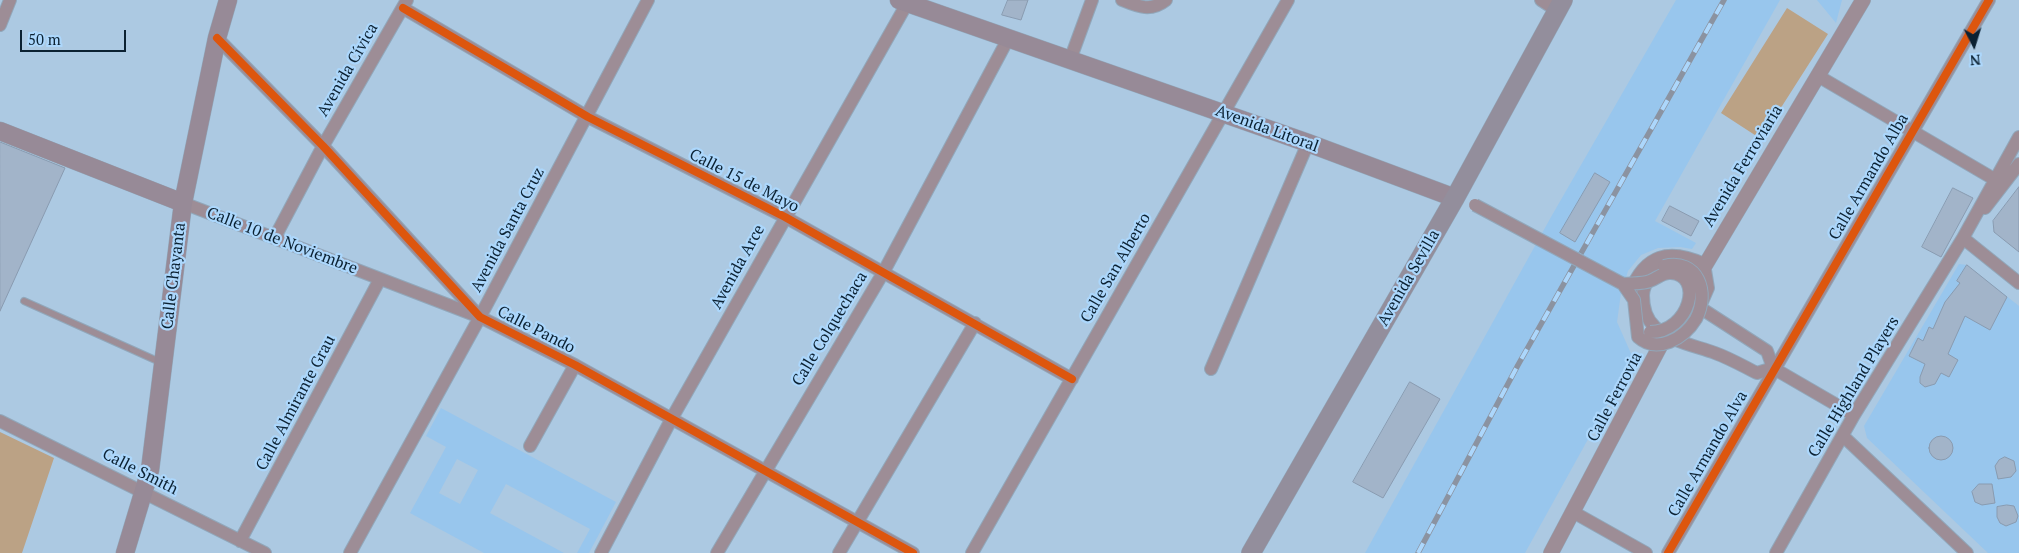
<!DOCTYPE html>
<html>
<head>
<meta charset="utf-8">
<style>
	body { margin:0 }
	#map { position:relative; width:2019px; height:553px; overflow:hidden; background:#acc9e2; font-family:"PT Serif",serif }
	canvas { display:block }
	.north { position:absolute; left:1949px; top:20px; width:50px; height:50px; -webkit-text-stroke:4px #acd7fc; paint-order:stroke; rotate:175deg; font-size:14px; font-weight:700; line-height:20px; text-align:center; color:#0b2132 }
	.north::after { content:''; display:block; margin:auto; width:18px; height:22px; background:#0b2132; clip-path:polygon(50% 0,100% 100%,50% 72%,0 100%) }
	.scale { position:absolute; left:20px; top:30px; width:106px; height:22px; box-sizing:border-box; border:2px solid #0b2132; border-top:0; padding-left:6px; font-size:15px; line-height:18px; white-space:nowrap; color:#0b2132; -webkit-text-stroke:4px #acd7fc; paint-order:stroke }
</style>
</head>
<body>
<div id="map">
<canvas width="2019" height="553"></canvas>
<div class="north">N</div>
<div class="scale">50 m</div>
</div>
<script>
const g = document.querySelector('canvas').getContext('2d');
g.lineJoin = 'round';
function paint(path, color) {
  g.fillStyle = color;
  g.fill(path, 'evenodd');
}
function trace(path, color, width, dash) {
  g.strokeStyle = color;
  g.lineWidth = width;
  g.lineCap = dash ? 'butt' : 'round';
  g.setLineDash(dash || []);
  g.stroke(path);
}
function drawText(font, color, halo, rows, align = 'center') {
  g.font = font + ' "PT Serif",serif';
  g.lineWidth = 4.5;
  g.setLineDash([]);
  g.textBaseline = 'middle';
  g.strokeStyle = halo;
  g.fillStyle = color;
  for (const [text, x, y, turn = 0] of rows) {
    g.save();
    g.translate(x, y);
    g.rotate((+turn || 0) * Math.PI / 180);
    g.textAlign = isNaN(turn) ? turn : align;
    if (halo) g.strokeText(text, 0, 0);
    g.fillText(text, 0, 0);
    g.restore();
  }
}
paint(new Path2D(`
	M1676,0h104l-125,221 41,22 -4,6 -12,-2 -22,1 -17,7 -13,16 -7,22 -4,29 16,36 -108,195h-160l186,-336z
	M1817,0h25l-6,23z
	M1959,264l8,1 52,41v247h-31l-121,-115 -3,-12z
	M441,408l175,94 -27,51h-12l13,-24 -84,-45 -16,29 74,40h-80l-74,-40 36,-66 -20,-11zM457,459l21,11 -18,34 -21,-11z`), '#98c6ed');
paint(new Path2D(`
	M1787,8l41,26 -67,105 -40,-26z
	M0,432l54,26 -32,95h-22z`), '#bba285');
const building = new Path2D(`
	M1008,0h20l-7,20 -19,-5z
	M0,142l65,26 -65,143z
	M1595,173l15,9 -35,60 -15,-9z
	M2019,187v65l-25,-20 -1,-11z
	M1953,188l20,10 -32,59 -19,-10z
	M1670,206l29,15 -8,15 -29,-15z
	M1967,265l40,32 -17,33 -25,-14 -17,38 10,6 -9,17 -8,-4 -6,11 -10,3 -5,-4v-6l5,-13 -16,-8 9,-18 5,3 6,-14 4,2 12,-27 15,-19 -3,-2z
	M1410,382l30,17 -57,99 -30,-16z
	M1929 448a12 12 0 1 1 24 0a12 12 0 1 1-24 0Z
	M2005,457l9,4 2,10 -5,6 -13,2 -3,-13 4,-6z
	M1979,484h13l3,19 -13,2 -7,-3 -3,-10z
	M2007,505l7,1 4,10 -2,6 -10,4 -6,-3 -3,-6v-10z`);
paint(building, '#a2b4c9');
trace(building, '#899bb0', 1);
const service = new Path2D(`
	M24,301l138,62`);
const minor = new Path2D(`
	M1122,0c17,7 29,12 44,0
	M1541,0l17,11
	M403,8l185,109 197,100 287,162
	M0,25l10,-25
	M217,38l106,108 157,171 95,48 338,188
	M1070,60l22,-60
	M1818,76l176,103
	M183,203l294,113
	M1985,208l34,-44
	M275,237l48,-91 84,-146
	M1963,238l56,45
	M1664,266c-11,7 -20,15 -21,29 0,12 3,24 12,32 14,14 41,19 60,26 14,5 28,13 42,20l16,-5
	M1630,292c15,-38 39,-44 74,-28l4,24 -7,16
	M1699,307l68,44 6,17 81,47
	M1211,369l97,-226
	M0,421l265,132
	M1843,436l124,117
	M530,446l45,-81
	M1573,512l73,41
	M240,541l140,-262
	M350,553l130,-236 168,-317
	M601,553l71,-135 237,-418
	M717,553l166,-280 125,-234
	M839,553l136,-230
	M972,553l316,-553
	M1668,553l321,-553
	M1776,553l78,-138 109,-177 56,-101`);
const tertiary = new Path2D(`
	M1691,289l172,-289
	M1551,553l116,-220`);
const secondary = new Path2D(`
	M899,0l409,143 147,55
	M0,131l183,72
	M125,553l25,-83 33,-267 34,-165 11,-38`);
const primary = new Path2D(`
	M1251,553l204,-355 108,-198`);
trace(service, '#91a7ba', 8);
trace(minor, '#91a7ba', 14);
trace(tertiary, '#91a7ba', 16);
trace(secondary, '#91a7ba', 19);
trace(primary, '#91a7ba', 20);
trace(service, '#9d8d96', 6);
trace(minor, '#9d8d96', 12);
trace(tertiary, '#9d8d96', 15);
trace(secondary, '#978a97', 18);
trace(primary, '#938e9c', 19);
const rail = new Path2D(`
	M1418,553l100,-188 206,-365`);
trace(rail, '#8b93a1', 5.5);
trace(rail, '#acd7fc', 4, [11]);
const minorBridge = new Path2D(`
	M1475,205l148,79 11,16 4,37c19,17 46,2 58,-18 14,-27 2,-61 -32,-53
	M1623,284c9,-1 20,0 27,-3 8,-3 13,-9 21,-8 33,2 19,59 -21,59`);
trace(minorBridge, '#91a7ba', 14, []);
trace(minorBridge, '#9d8d96', 12);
trace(new Path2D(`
	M403,8l185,109 197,100 287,162
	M217,38l106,108 157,171 95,48 338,188
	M1668,553l321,-553`), '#dd560e', 8);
drawText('16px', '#0b2132', '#acd7fc', [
	["Avenida Cívica",348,70,-60],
	["Avenida Litoral",1267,129,20],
	["Avenida Ferroviaria",1743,166,-59],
	["Calle Armando Alba",1869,177,-60],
	["Calle 15 de Mayo",744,181,27],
	["Avenida Santa Cruz",508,230,-62],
	["Calle 10 de Noviembre",282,241,21],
	["Avenida Arce",738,267,-61],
	["Calle San Alberto",1116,268,-60],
	["Calle Chayanta",174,276,-83],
	["Avenida Sevilla",1409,278,-60],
	["Calle Colquechaca",830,329,-59],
	["Calle Pando",536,330,27],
	["Calle Highland Players",1854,387,-59],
	["Calle Ferrovia",1615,397,-62],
	["Calle Almirante Grau",296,403,-62],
	["Calle Armando Alva",1708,454,-60],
	["Calle Smith",140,472,27]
]);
</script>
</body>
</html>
